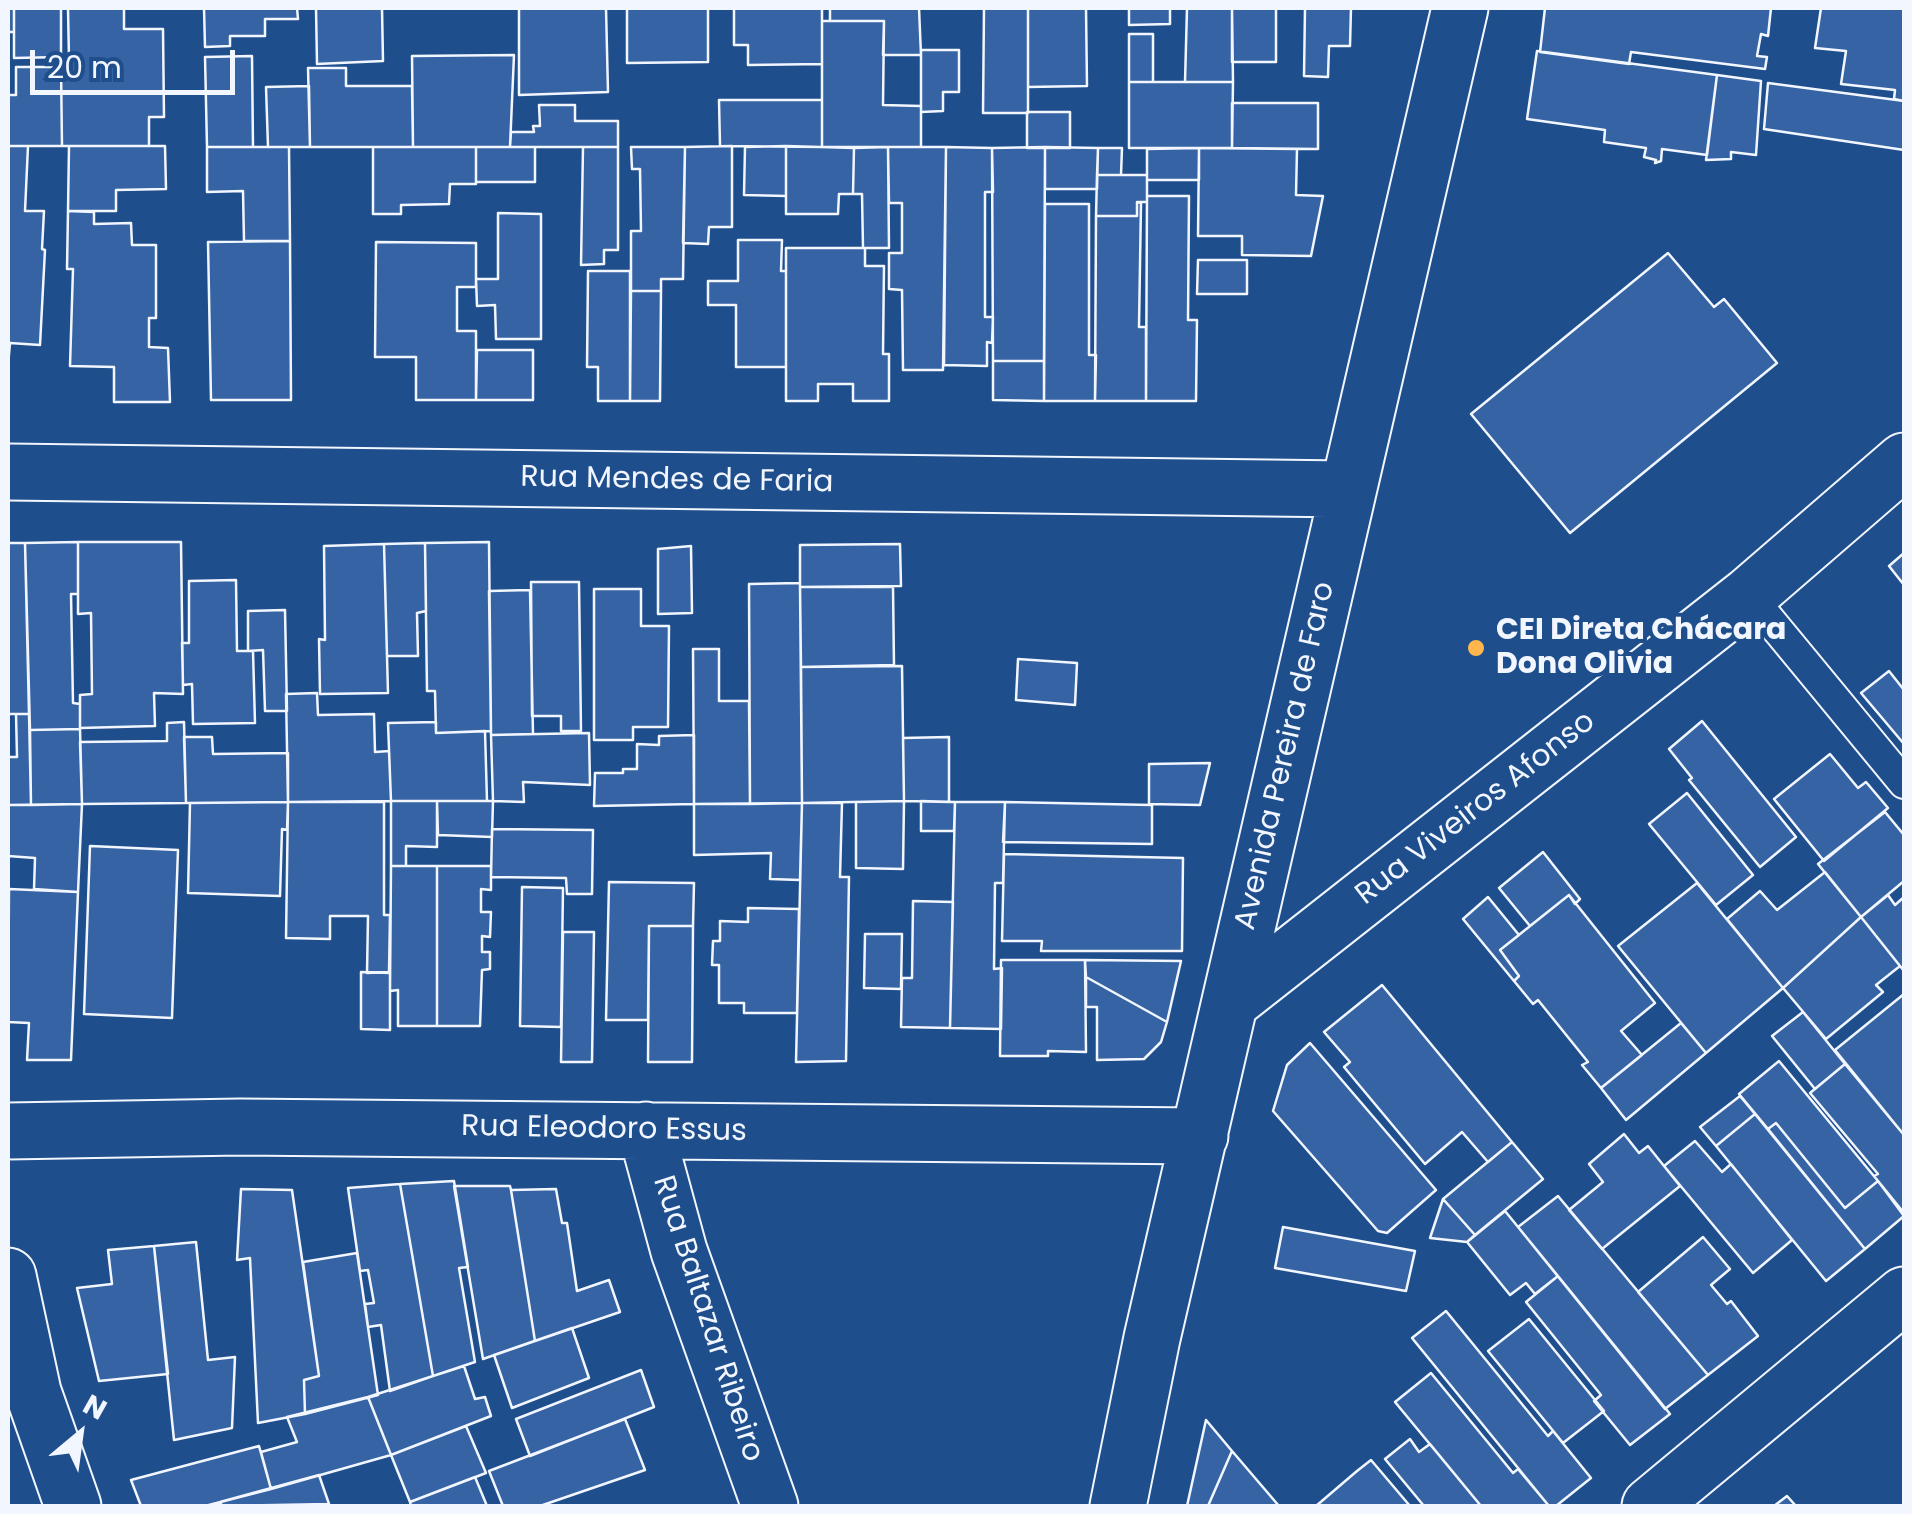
<!DOCTYPE html>
<html>
<head>
<meta charset="utf-8">
<style>
	body { margin:0 }
	#map { position:relative; width:1912px; height:1514px; overflow:hidden; background:#1f4e8c; font-family:Poppins,sans-serif }
	canvas { display:block }
	.frame { position:absolute; inset:0; border:10px solid #f2f6ff; pointer-events:none }
	.north { position:absolute; left:30px; top:1384px; width:100px; height:100px; -webkit-text-stroke:8px #1f4e8c; paint-order:stroke; rotate:29deg; font-size:28px; font-weight:700; line-height:40px; text-align:center; color:#f2f6ff }
	.north::after { content:''; display:block; margin:auto; width:35px; height:45px; background:#f2f6ff; clip-path:polygon(50% 0,100% 100%,50% 72%,0 100%) }
	.scale { position:absolute; left:30px; top:50px; width:205px; height:45px; box-sizing:border-box; border:5px solid #f2f6ff; border-top:0; padding-left:12px; font-size:30px; line-height:35px; white-space:nowrap; color:#f2f6ff; -webkit-text-stroke:8px #1f4e8c; paint-order:stroke }
</style>
</head>
<body>
<div id="map">
<canvas width="1912" height="1514"></canvas>
<div class="frame"></div>
<div class="north">N</div>
<div class="scale">20 m</div>
</div>
<script>
const g = document.querySelector('canvas').getContext('2d');
g.lineJoin = 'round';
function paint(path, color) {
  g.fillStyle = color;
  g.fill(path, 'evenodd');
}
function trace(path, color, width, dash) {
  g.strokeStyle = color;
  g.lineWidth = width;
  g.lineCap = dash ? 'butt' : 'round';
  g.setLineDash(dash || []);
  g.stroke(path);
}
function drawText(font, color, halo, rows, align = 'center') {
  g.font = font + ' Poppins,sans-serif';
  g.lineWidth = 8;
  g.setLineDash([]);
  g.textBaseline = 'middle';
  g.strokeStyle = halo;
  g.fillStyle = color;
  for (const [text, x, y, turn = 0] of rows) {
    g.save();
    g.translate(x, y);
    g.rotate((+turn || 0) * Math.PI / 180);
    g.textAlign = isNaN(turn) ? turn : align;
    if (halo) g.strokeText(text, 0, 0);
    g.fillText(text, 0, 0);
    g.restore();
  }
}
const building = new Path2D(`
	M8,8h6v24h-6z
	M14,8h47v49l-47,1z
	M68,8h56v21h39l1,88h-15v29h-87l-1,-79 1,-7h7z
	M204,8h93l1,11h-33v17h-35v10l-25,1z
	M316,8h66l1,53 -66,3z
	M519,8h87l2,84 -89,3z
	M627,8h81v54l-81,1z
	M734,8h88v56l-74,1v-20h-14z
	M830,8h89l2,47h-38l1,-34h-54z
	M984,8h44v105h-45z
	M1028,8h58l1,78 -59,1z
	M1129,8h41v16l-41,1z
	M1187,8h45l1,74h-48z
	M1232,8h44v54h-44z
	M1305,8h46l-1,38h-21l-1,31 -24,-1z
	M1545,8h226l-3,28 -7,-2 -4,22 10,1 -2,12 -134,-17 -2,12 -89,-12z
	M1821,8h83v93l-10,-2 1,-9 -54,-6 5,-33 -31,-3z
	M822,21h62l-1,84 38,1v41h-99z
	M1129,34h24v48h-24z
	M921,50h38v42h-16v19l-22,1z
	M1537,51l180,24 -10,80 -45,-6 -1,12 -6,2 1,-3 -12,-3 2,-9 -42,-6 1,-12 -78,-11z
	M514,55l-4,92h-97l-1,-91z
	M252,56l1,91h-46l-2,-90z
	M16,67h45l1,79h-54v-51h8z
	M308,68h38v18h66l1,61h-103z
	M1717,75l44,6 -5,74 -25,-3v7l-25,1z
	M1129,82h104l-1,66h-103z
	M1768,83l136,18v49l-140,-21z
	M309,86l1,61h-42l-2,-60z
	M719,100h103v47l-102,-1z
	M1232,103h86v46l-86,-1z
	M539,105h36v16h43v26h-108l1,-15h23l-1,-6h7z
	M1027,112h43v36h-43z
	M8,146h20l-3,65h19l-2,38 3,1 -5,95 -30,-2 -2,23z
	M69,146h96l1,43 -50,1v21h-48z
	M732,146v81h-23l-1,17 -25,-1 2,-96z
	M786,146l68,2 -1,46h-14l-1,20h-52z
	M786,146v50l-42,-1 1,-48z
	M207,147h82l1,94h-46l-1,-50 -36,1z
	M373,147h103v37h-26l-1,20 -48,1v9h-28z
	M476,147h59v35h-59z
	M583,147h35v103h-14v14l-23,1z
	M631,147h54l-2,132h-22v12h-30v-60h10l-1,-62h-8z
	M888,147h58l-3,223h-40l-1,-80 -13,-1v-36h13v-50h-13z
	M888,147l1,101h-26l-1,-54h-9l1,-46z
	M946,147l46,1 1,44h-8v125h8l-1,26 -5,-1v24l-43,-1z
	M1045,147l53,1 -1,41h-52z
	M1045,147l-1,214h-51l-1,-213z
	M1098,148h24l-1,27h-24z
	M1199,148l98,1 -1,46 27,1 -12,60 -69,-1v-19h-44z
	M1199,148v32h-52v-31z
	M1097,175h50v27h-10v14h-41z
	M1147,196h42l-1,124h9l-1,81h-50z
	M1137,202l4,1 -2,124h7v74h-51l1,-185h41z
	M1045,204h44v151h7l-1,46h-51z
	M68,211l26,1v12l37,-1 1,22h24v73h-7v29l19,1 2,54h-56v-35l-44,-1 3,-97h-6z
	M498,213l43,1v125h-45l-1,-34 -18,1 -1,-27h22z
	M738,240h44l-1,31h5v96h-50v-62h-28v-24h30z
	M290,241l1,159h-80l-3,-158z
	M376,242l100,1v44h-19v44h19v69h-60v-43h-41z
	M786,248h79v18h19l-1,88h6v47h-36v-17h-35v17h-32z
	M1668,253l46,54 10,-8 53,64 -207,170 -99,-119z
	M1198,260h49v34h-50z
	M588,271h42v130h-32v-34h-11z
	M631,291h30l-1,110h-30z
	M477,350h56v50h-57z
	M993,361h51v40l-51,-1z
	M78,542h103l2,152 -29,-1 1,33 -75,2v-33l12,-1 -1,-81 -13,1z
	M78,542v52h-7l2,109 7,1v25l-50,1 -5,-187z
	M489,542l2,189 -55,2 -1,-42h-8l-2,-148z
	M8,543h17l4,171h-21z
	M425,543l1,68 -9,2 1,43h-31l-3,-112z
	M384,544l4,149 -68,1 -1,-55 6,1 -1,-94z
	M900,544l1,42 -101,1v-42z
	M691,546l1,67 -34,1v-65z
	M1904,553v32l-15,-19z
	M236,580l1,71h16l2,72 -62,1 -1,-40 -9,1 -1,-42h7v-62z
	M531,582h48l2,149h-20v-15h-29z
	M800,583l2,220 -52,1 -1,-220z
	M800,587h93l1,78 -93,2z
	M594,589h47v37h28l-1,101h-35v13h-39z
	M530,590l3,144 -42,1 -2,-144z
	M285,610l2,101h-22l-2,-61 -15,1v-40z
	M693,649h26v52h30l1,103h-56z
	M1018,659l59,4 -2,42 -59,-5z
	M902,666l2,135 -102,2 -1,-136z
	M1889,671l15,19v54l-43,-51z
	M317,693l1,22 56,-1 1,38 14,-1 2,50 -103,1 -2,-108z
	M16,714h13l2,91h-23v-48h9z
	M1702,721l94,116 -36,30 -71,-87 3,-2 -23,-29z
	M184,722l2,81 -104,1 -2,-62 87,-1v-18z
	M436,722v11l49,-2 2,70h-96l-3,-78z
	M80,729l2,75 -51,1 -1,-75z
	M589,733l1,52 -67,-3 1,20 -31,-1 -2,-66z
	M694,735v69l-100,2 1,-33h28v-4h14v-25l22,1v-9z
	M184,737h28l1,17 75,-1v49l-102,1z
	M949,737v65l-45,-1 -1,-63z
	M1830,754l28,34 8,-6 22,26 -64,53 -50,-62z
	M1210,763l-10,42 -51,-1v-40z
	M1687,793l66,82 -37,30 -67,-81z
	M391,801h46v46l-31,-1v20h-15z
	M437,801h56l-1,36 -54,-2z
	M904,801l-1,68 -47,-1v-66z
	M921,801l34,1 -1,29h-33z
	M288,802l-1,28 -5,-1 -2,67 -92,-3 2,-90z
	M288,802h96v113h6l-1,57 -22,1 1,-57h-38v23l-44,-1z
	M955,802h50l-2,81h-8l-1,86 8,-1 -1,61 -51,-1z
	M1005,802l147,3v39l-149,-2z
	M802,803l-2,77 -30,-1 1,-26 -77,2v-51z
	M802,803h40l-2,74h9l-3,184 -50,1z
	M82,804l-4,88 -44,-3 1,-31 -27,-2v-51z
	M1885,812l19,23v46l-43,36 -43,-53z
	M492,829l101,1 -1,64h-25l-1,-16 -75,-1z
	M90,846l88,4 -6,168 -88,-4z
	M1543,852l37,47 -5,5 -6,-9 -39,31 -31,-38z
	M1004,854l179,4 -1,93h-141l1,-10h-40z
	M391,866h46v160h-39v-36l-8,1z
	M437,866h54v24l-10,-1v23h10l-1,25 -8,-1v16h8v17l-8,1 -2,56h-43z
	M1825,872l36,45 -78,71 -56,-69 33,-28 17,19z
	M609,882l85,1 -1,43h-44l-1,94h-42z
	M1697,883l86,105 -77,65 -88,-107z
	M522,887l41,1 -2,139 -41,-1z
	M9,889l69,3 -7,168h-44l2,-37 -21,-1z
	M1569,895l86,108 -34,28 21,24 -41,33 -19,-23 6,-3 -50,-62 -5,4 -19,-23 5,-5 -19,-26z
	M1888,895l7,10 9,-8v74l-43,-54z
	M1488,897l31,38 -19,15 19,26 -5,5 -51,-62z
	M913,901l40,1 -3,126 -49,-1 1,-49h10z
	M748,908l51,1 -2,104h-53v-10h-25v-38h-7l1,-24h7v-20l28,1z
	M1861,917l39,49 -24,19 7,7 -57,47 -43,-51z
	M649,926h44l-1,136h-44z
	M563,932h31l-2,130h-31z
	M865,934h37l-1,55 -37,-1z
	M1001,960h84l1,92 -38,-1v5h-48z
	M1085,960l96,1 -14,61 -81,-45z
	M361,972l29,1v57l-29,-1z
	M1086,977l81,45 -6,20 -17,17 -47,1v-53h-11z
	M1382,985l130,157 -24,20 -26,-30 -37,32 -81,-97 6,-5 -26,-30z
	M1904,994v141l-69,-85z
	M1803,1012l42,52 -30,25 -43,-53z
	M1681,1023l25,30 -80,67 -25,-32z
	M1310,1043l126,147 -49,43 -9,-2 -105,-120 14,-46z
	M1779,1061l99,120 -33,27 -69,-85 -8,6 -29,-35z
	M1845,1064l59,71v78l-30,-37 4,-2 -68,-81z
	M1740,1096l15,18 -39,32 -16,-19z
	M1755,1114l110,135 -39,32 -110,-135z
	M1776,1123l69,85 33,-27 26,35 -39,33 -97,-120z
	M1624,1134l15,19 9,-7 32,40 -78,63 -33,-39 34,-28 -14,-18z
	M1695,1141l27,31 9,-8 61,76 -39,33 -89,-107z
	M1512,1142l31,37 -68,56 -32,-36z
	M454,1181l14,86 -9,1 16,94 -42,14 -33,-192z
	M400,1184l33,192 -43,15 -9,-66 -13,2 -3,-23 9,-1 -6,-33 -8,1 -12,-83z
	M454,1186h56l1,4 24,151 -52,18z
	M241,1189l51,1 27,186 -15,4 1,34 -47,9 -8,-165 -13,2z
	M556,1189l6,34h5l10,68 32,-11 11,32 -85,29 -24,-151z
	M1558,1196l150,179 -43,34 -147,-182z
	M1443,1199l32,36 -8,7 -37,-4z
	M1505,1211l53,65 -23,18 -9,-11 -16,12 -43,-53z
	M1283,1227l132,24 -9,40 -131,-23z
	M1703,1237l27,32 -19,16 16,19 4,-3 27,35 -50,39 -70,-83z
	M196,1242l12,118 27,-3 -3,71 -58,12 -20,-194z
	M154,1246l14,128 -69,7 -22,-93 35,-4 -4,-34z
	M357,1253l21,142 -73,19 -1,-34 15,-4 -16,-114z
	M1558,1276l112,138 -40,31 -36,-44 7,-6 -75,-93z
	M1446,1311l102,125 5,-5 38,47 -35,28h-7l-137,-168z
	M1529,1319l75,92 -41,32 -75,-92z
	M572,1328l17,50 -77,30 -18,-53z
	M464,1366l11,33 10,-2 6,19 -100,39 -23,-58z
	M641,1370l13,37 -124,49 -14,-37z
	M1431,1373l82,100 5,-4 31,37h-68l-86,-104z
	M368,1397l23,58 -120,34 -10,-37 36,-10 -10,-25z
	M625,1419l20,51 -105,36h-37l-14,-35z
	M1206,1420l26,31 -24,55h-21z
	M466,1426l20,47 -76,29 -19,-47z
	M1410,1439l9,13 11,-8 51,62h-57l-39,-47z
	M259,1446l12,43 -66,17h-64l-10,-26z
	M1232,1451l6,7 41,48h-71z
	M1371,1460l39,46h-94l41,-35z
	M319,1475l10,29 -107,2 -2,-4z
	M475,1477l12,29h-76l-1,-4z
	M1787,1496l9,10h-22z`);
paint(building, '#3563a3');
trace(building, '#f2f6ff', 2.5);
const lane = new Path2D(`
	M1749,595l155,188`);
const street = new Path2D(`
	M8,472l1339,17
	M1231,1002l518,-407 155,-134
	M646,1130l33,121 91,255
	M8,1131l232,-4 960,9
	M8,1276l25,116 40,114
	M1118,1506l34,-168 308,-1330
	M1650,1506l254,-211`);
trace(lane, '#f2f6ff', 34);
trace(street, '#f2f6ff', 59);
trace(lane, '#1f4e8c', 30);
trace(street, '#1f4e8c', 55);
for (const [x, y, r, color] of [
	[1476,648,10,"#ffb74d"]
]) {
  const dot = new Path2D();
  dot.arc(x, y, r, 0, 2 * Math.PI);
  g.fillStyle = color;
  g.fill(dot);
  trace(dot, '#1f4e8c', 4);
}
drawText('30px', '#f2f6ff', '#1f4e8c', [
	["Rua Mendes de Faria",677,481,1],
	["Avenida Pereira de Faro",1286,756,-77],
	["Rua Viveiros Afonso",1476,809,-38],
	["Rua Eleodoro Essus",604,1130,1],
	["Rua Baltazar Ribeiro",707,1319,72]
]);
drawText('bold 30px', '#f2f6ff', '#1f4e8c', [
	["CEI Direta Chácara",1496,631],
	["Dona Olivia",1496,665]
], 'left');
</script>
</body>
</html>
